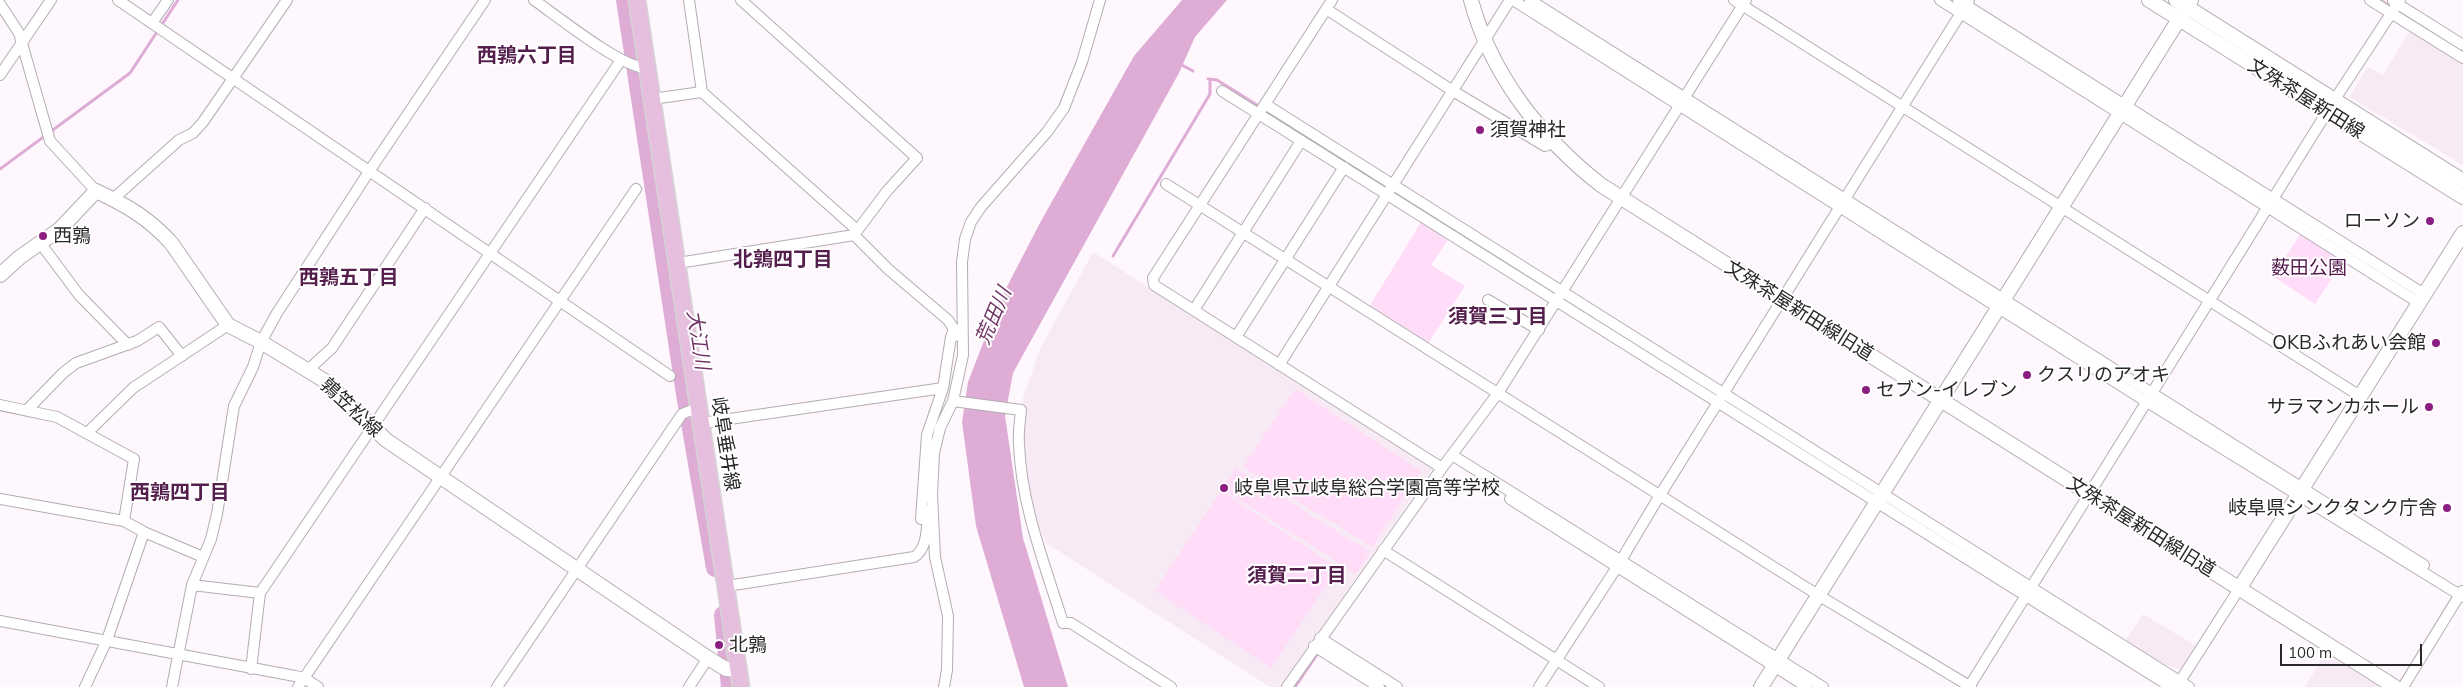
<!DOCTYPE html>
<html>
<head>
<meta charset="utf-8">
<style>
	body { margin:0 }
	#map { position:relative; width:2463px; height:687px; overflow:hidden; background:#fef7fd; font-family:Mulish,sans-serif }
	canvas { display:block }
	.scale { position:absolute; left:2280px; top:644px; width:142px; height:22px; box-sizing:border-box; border:2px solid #2a282a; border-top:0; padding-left:6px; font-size:15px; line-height:18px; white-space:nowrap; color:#2a282a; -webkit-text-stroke:4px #fff; paint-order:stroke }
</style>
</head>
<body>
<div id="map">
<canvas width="2463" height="687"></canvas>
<div class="scale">100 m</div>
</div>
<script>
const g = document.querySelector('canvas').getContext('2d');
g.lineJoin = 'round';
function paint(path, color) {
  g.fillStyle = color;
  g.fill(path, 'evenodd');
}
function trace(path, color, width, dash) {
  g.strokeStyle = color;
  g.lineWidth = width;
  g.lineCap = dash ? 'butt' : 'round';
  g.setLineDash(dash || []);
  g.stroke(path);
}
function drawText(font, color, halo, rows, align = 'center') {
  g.font = font + ' Mulish,"Noto Sans JP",sans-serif';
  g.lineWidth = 4;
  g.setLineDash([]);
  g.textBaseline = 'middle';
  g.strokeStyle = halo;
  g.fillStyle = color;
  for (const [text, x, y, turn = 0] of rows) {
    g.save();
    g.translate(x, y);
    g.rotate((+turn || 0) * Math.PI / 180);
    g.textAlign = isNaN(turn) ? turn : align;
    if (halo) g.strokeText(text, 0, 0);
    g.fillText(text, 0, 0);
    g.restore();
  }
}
paint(new Path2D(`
	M2411,28l52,32v105l-114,-68 19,-30 15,8z
	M1093,252l340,216 -153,219h-10l-224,-144 -14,-34 -8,-55 -1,-56 17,-49z
	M2143,614l53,32 -15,24 -19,-7 -37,-22z
	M2325,654l53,32 -1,1h-72z`), '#f8eaf5');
paint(new Path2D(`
	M1423,219l27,18 -19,28 34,21 -38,59 -58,-38z
	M2301,233l43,27 -29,44 -42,-28z
	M1295,389l126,82 -49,76 -129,-80z
	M1236,468l134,84 -14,22 -133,-85z
	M1221,491l117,77 -67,100 -116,-77z`), '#ffdcf8');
paint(new Path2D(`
	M1182,0h45l-32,37 -16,36 -166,300 -8,43 18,122 45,149h-44l-48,-161 -14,-104 6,-40 31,-80 42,-81 93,-165z`), '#deacd5');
trace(new Path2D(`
	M2380,0l11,7
	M2397,11l66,41
	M1180,64l13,7
	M1208,79l9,1 43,27
	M1266,111l121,76
	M0,169l130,-96 48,-73
	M1395,192l64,40
	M1113,256l97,-162v-15
	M1295,687l23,-34`), '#deacd5', 3);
trace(new Path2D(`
	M625,0l60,394 30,174
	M723,615l7,72`), '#deacd5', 18);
const street = new Path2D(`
	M118,0l552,376
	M534,0c23,16 89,69 113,68
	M741,0l176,158 -30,33 -33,44
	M1332,0l-179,278 1,7 288,183
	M1513,0l634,402 316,195
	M1530,0l894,565
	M1734,0l626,396
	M1940,0l479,303
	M1958,0l466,294
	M2370,0l93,58
	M2393,1l70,44
	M0,4l19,29 31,108 46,50
	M1326,9l127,82 92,55 8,-3
	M152,23l16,-23
	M0,75l51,-75
	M1222,91l949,596
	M702,92l155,138
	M652,99l50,-7 -13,-92
	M2335,99l65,-99
	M1265,104l924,583
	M1166,184l652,411 153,92
	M113,199l66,-59 14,-7 10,-11 84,-122
	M854,235l34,34 60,51 6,9 1,7
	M41,244l38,51 49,50
	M678,263l176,-28
	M1488,300l51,30
	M1194,310l107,-169
	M1236,337l108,-170
	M1279,365l231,-365
	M308,370l24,-22 93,-140
	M953,401l68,9c-1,11 -3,23 -2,34 2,61 26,121 44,179h8l100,64
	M0,405l57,12 77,42 -10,62
	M27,410l36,-37 13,-10 61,-22 22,-14 23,29
	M702,423l241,-35
	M87,433l46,-45 95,-63
	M1452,455l371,232
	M0,499l124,22 20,11 59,25
	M1510,499l297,188
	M921,519l6,-84 16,-47 8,-51 3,-8
	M1383,550l216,137
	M192,585l68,8
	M727,586l187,-29c14,-8 13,-32 14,-47
	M0,621l295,55 9,2 14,9
	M1320,638l77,49
	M1314,646l65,41
	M251,669l9,-76 361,-533
	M2177,686l62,-97
	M85,687l22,-47 37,-108
	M172,687l20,-102 19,-46 6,-25 17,-108 19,-39 8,-25 16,-29 93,-143 115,-170
	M298,687l338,-498
	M497,687l185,-273 17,-7
	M689,687l19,-29
	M944,687l3,-17 1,-54 -13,-59 -3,-62 2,-42 6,-25 13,-27 10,-46 -1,-93 3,-23 6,-17 10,-15 66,-75 17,-24 18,-46 18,-62
	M1287,687l155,-219 56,-75 248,-393
	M1539,687l78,-120 43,-72 309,-495
	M1969,687l358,-575
	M2403,687l59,-96`);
const secondary = new Path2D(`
	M1471,0c20,75 70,138 130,185l794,502
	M2149,0l314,197
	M2176,0l287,181
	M0,275l20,-18 40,-28 36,-38c30,14 53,27 76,53l56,81 33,17 64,39 61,59 322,218 18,11 13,1
	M2239,589l224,-356
	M1761,687l430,-687`);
const primary = new Path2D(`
	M637,0l104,687`);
trace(street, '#b3adb2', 12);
trace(secondary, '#b3adb2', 16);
trace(primary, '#d4d4d4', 19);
trace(street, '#fff', 10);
trace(secondary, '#fff', 14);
trace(primary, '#e6bfdf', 16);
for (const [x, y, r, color] of [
	[1480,130,5,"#8d1e81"],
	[2430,221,5,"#8d1e81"],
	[43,236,5,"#8d1e81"],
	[2436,343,5,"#8d1e81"],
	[2027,375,5,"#8d1e81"],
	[1866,390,5,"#8d1e81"],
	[2429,407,5,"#8d1e81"],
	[1224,488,5,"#8d1e81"],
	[2447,508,5,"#8d1e81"],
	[719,645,5,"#8d1e81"]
]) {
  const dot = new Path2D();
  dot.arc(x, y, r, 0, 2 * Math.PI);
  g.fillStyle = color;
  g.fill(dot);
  trace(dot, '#fff', 2);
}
drawText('19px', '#2a282a', '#fff', [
	["文殊茶屋新田線",2306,99,32],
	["文殊茶屋新田線旧道",1799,311,32],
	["鶉笠松線",351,408,43],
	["岐阜垂井線",725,444,81],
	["文殊茶屋新田線旧道",2141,527,32]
]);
drawText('19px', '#2a282a', '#fff', [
	["須賀神社",1490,130],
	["ローソン",2420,221,"right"],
	["西鶉",53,236],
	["OKBふれあい会館",2426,343,"right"],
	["クスリのアオキ",2037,375],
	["セブン-イレブン",1876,390],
	["サラマンカホール",2419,407,"right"],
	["岐阜県立岐阜総合学園高等学校",1234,488],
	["岐阜県シンクタンク庁舎",2437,508,"right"],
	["北鶉",729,645]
], 'left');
drawText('19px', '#52184b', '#fff', [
	["薮田公園",2309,268]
]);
drawText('bold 20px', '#541f4d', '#fff', [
	["西鶉六丁目",527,56],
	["北鶉四丁目",783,260],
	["西鶉五丁目",349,278],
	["須賀三丁目",1498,317],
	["西鶉四丁目",180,493],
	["須賀二丁目",1297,576]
]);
drawText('italic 20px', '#703467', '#fff', [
	["荒田川",994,316,-67],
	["大江川",698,340,81]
]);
</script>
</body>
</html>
